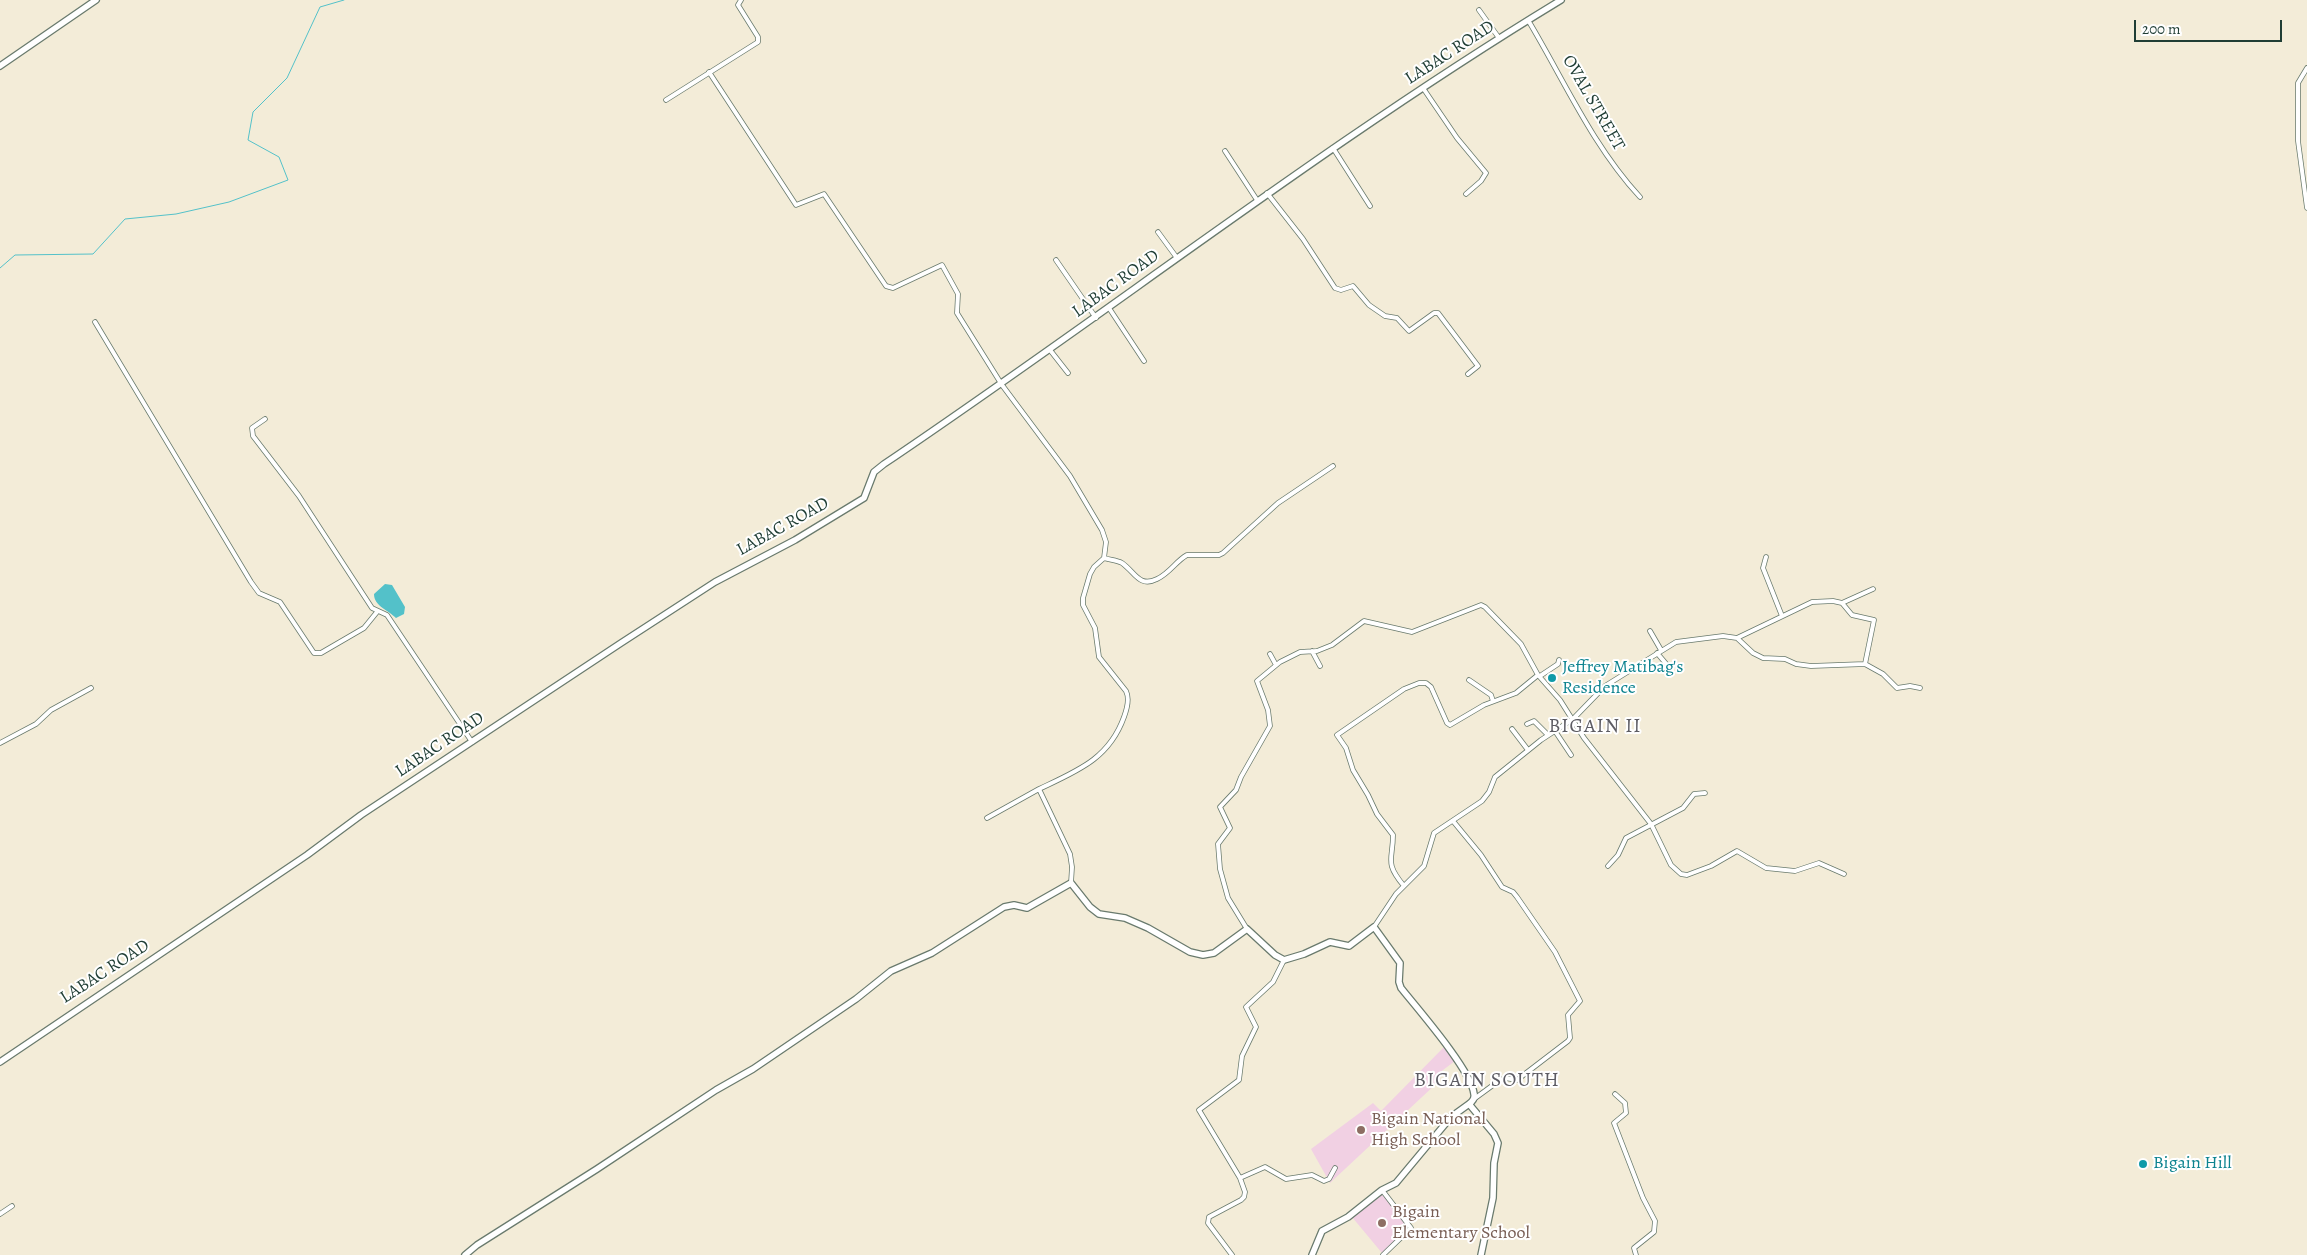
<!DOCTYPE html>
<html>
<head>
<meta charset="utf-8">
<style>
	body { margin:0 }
	#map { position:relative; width:2307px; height:1255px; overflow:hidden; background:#f3ecd8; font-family:Alegreya,serif }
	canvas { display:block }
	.scale { position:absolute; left:2134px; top:20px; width:148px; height:22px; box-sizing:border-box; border:2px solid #1f3d34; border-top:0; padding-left:6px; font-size:15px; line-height:18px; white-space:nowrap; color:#1f3d34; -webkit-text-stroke:4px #fff; paint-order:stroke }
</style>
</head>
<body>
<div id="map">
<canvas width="2307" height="1255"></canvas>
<div class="scale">200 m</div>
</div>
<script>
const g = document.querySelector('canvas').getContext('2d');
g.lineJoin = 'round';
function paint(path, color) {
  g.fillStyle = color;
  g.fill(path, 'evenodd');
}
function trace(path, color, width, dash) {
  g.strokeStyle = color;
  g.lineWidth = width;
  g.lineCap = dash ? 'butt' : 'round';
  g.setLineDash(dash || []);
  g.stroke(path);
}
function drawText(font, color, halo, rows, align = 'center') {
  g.font = font + ' Alegreya,serif';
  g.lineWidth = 4;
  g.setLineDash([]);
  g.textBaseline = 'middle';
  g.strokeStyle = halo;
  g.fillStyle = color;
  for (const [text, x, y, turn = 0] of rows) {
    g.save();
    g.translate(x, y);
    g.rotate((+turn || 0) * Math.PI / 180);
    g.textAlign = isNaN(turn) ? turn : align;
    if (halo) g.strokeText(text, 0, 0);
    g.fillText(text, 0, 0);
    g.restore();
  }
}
paint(new Path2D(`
	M1444,1047l11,14 -20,15 2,7 -107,100 -19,-34 62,-46 8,8z
	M1383,1194l28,36 -29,23 -30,-36z`), '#f1d0e3');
paint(new Path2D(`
	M385,584l7,1 13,22 -1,7 -8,4c-8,-8 -22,-12 -22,-24z`), '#53c1c9');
trace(new Path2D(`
	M0,268l15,-13 78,-1 32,-35 51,-5 53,-12 59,-22 -9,-23 -31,-17 5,-28 34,-34 33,-71 24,-7`), '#53c1c9', 1);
const street = new Path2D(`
	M1479,10l20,28
	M1528,20c36,60 64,125 112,177
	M2307,68l-9,15v58l9,67
	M709,72l87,133 28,-11 62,92 7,2 49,-23 16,29 -1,19 45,72 68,91 32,54 4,12 -2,16 -10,9 -4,7 -7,24v7l12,23 4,29 27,34c4,8 1,18 -2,26 -15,42 -47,54 -85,72l31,65 2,13 -1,16
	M1423,88l34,50 29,35 -5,8 -15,13
	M666,100l92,-58v-5l-20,-32 3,-5
	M1333,148l37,58
	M1225,151l32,49
	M1267,193l36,46 32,49 6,2 12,-4 16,19 16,11 12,2 12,13 25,-18h4l40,53 -10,8
	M1158,232l19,26
	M1056,260l40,58
	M1109,308l35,53
	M95,322l156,260 8,11 21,9 34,51h7l43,-25 13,-16
	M1050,350l18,23
	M265,419l-13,9 1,8 46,60 73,112 15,7 85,127
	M1766,557l-3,11 19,48
	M1104,558c6,2 13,2 18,5 13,9 17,25 35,16 13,-6 19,-18 30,-24h32l4,-2 55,-50 55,-37
	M1842,603l10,12 22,5 -9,44
	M1650,631l11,19
	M1737,638l75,-36 21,-1 9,2 31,-14
	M1312,651l8,15
	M1657,653l11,13
	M1270,654l6,11
	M1540,676l18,-12 1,-4
	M1469,680l22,15 2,6
	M1527,724l7,-3 14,14
	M1512,729l16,21
	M1555,731l16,24
	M0,743l36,-19 15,-14 40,-22
	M987,818l52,-29
	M1453,821l28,34 21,32 11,5 4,5 38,55 25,49 -12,14 2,23 -2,3 -51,39 -12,-2 -5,2 -26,19
	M1608,866l10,-11 8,-17 57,-30 11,-14 11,-1
	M1404,886c-20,-24 -11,-26 -11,-51l-16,-21 -9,-19 -15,-25 -7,-22 -9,-13 67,-46 15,-6h7l5,4 16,36 3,2 34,-20 32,-12 22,-18
	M1374,927l22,-33 28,-28 10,-33 48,-32 7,-9 6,-15 46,-37 32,-21 32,-33 71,-44 47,-6 14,2 16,15 10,5 22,1 11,5 15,2 54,-2 18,10 14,14 13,-2 10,2
	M1247,929l-19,-31 -8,-29 -2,-25 12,-16 -10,-21 16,-17 5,-13 29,-51 -2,-16 -11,-29 23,-19 20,-10 17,-1 15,-6 32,-24 48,11 69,-27 4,2 36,37 17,31 22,25 24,38 67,86 20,41 10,9 6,1 24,-9 26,-15 29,17 29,3 24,-8 25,11
	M1615,1094l10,9 1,10 -12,10 29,75 12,23 -1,11 -20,16 2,7
	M1240,1178l25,-11 21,12 26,-4 12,6 5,-2 6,-11
	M1382,1190l29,38 -28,27
	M0,1214l12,-8
	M1232,1255l-24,-32 1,-6 32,-17 3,-3 1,-5 -5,-14 -41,-68 40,-30 3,-24 14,-29 -10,-20 27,-25 11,-22`);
const secondary = new Path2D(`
	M0,66l96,-66
	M0,1062l307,-207 54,-40 260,-172 94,-61 80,-42 69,-42 10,-26 10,-8c227,-153 443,-322 677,-464
	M465,1255l12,-10 120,-76 119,-79 37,-21 103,-70 35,-28 41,-18 72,-46 10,-2 13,3 44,-25 19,24 9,7 26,4 23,10 42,24 13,3 11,-2 33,-24 28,26 9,5 20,-6 26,-12 19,4 25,-19 26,36 -1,19 2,6c16,20 71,83 73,106 1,4 -1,7 -5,10l25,30 4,9 -4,20 -1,35 -12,57
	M1312,1255l10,-24 26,-14 34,-27 14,-7 55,-66 18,-13`);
trace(street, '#697a6d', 5.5);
trace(secondary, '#697a6d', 8);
trace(street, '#fff', 4);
trace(secondary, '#fff', 5.5);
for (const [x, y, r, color] of [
	[1552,678,5,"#0f9aa8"],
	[1361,1130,5,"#8d6e63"],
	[2143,1164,5,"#0f9aa8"],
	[1382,1223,5,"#8d6e63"]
]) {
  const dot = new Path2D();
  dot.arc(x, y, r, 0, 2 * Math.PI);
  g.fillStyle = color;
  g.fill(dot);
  trace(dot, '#fff', 2);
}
drawText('18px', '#1f3d34', '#fff', [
	["LABAC ROAD",1450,53,-33],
	["OVAL STREET",1593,103,60],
	["LABAC ROAD",1116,284,-36],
	["LABAC ROAD",783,527,-29],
	["LABAC ROAD",440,745,-34],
	["LABAC ROAD",105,972,-33]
]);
drawText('18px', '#0d838f', '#fff', [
	["Jeffrey Matibag's",1562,668],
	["Residence",1562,689],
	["Bigain Hill",2153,1164]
], 'left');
drawText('18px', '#785e54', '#fff', [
	["Bigain National",1371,1120],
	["High School",1371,1141],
	["Bigain",1392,1213],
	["Elementary School",1392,1234]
], 'left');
g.letterSpacing = '1px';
drawText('20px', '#5d5c63', '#fff', [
	["BIGAIN II",1595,727],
	["BIGAIN SOUTH",1487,1081]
]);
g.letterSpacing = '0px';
</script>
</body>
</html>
